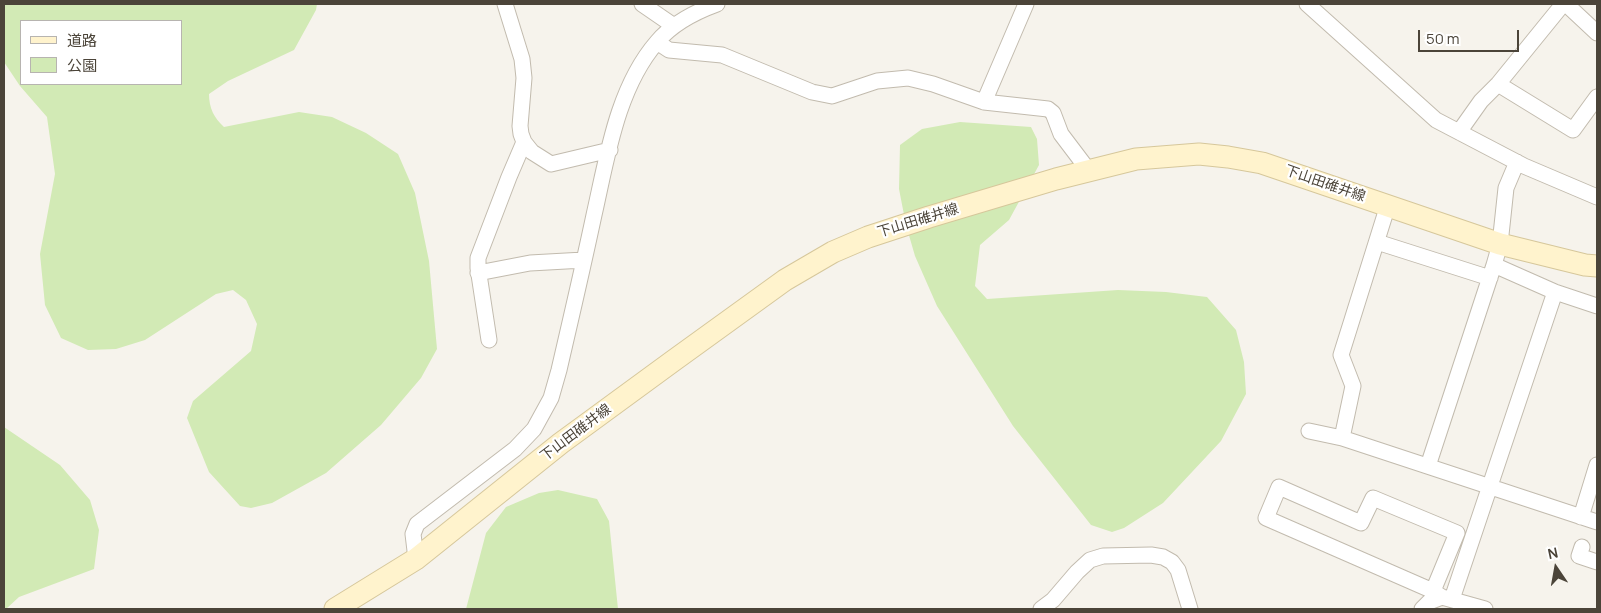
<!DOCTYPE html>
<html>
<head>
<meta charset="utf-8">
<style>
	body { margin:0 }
	#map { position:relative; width:1601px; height:613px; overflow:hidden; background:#f6f3ec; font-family:Manrope,"Noto Sans JP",sans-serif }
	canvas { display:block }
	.frame { position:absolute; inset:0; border:5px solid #4b4439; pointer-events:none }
	.legend { position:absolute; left:20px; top:20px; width:162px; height:65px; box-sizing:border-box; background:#fff; border:1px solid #b7b4b0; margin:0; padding:6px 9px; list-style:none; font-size:15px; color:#4b4439 }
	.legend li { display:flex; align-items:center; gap:10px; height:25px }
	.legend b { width:25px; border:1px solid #b7b4b0 }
	.north { position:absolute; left:1531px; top:543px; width:50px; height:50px; -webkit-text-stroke:4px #fff; paint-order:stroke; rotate:348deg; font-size:14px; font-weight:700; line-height:20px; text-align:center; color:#4b4439 }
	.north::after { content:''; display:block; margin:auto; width:18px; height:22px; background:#4b4439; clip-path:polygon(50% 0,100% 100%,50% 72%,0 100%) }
	.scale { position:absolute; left:1418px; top:30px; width:101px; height:22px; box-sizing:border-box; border:2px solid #4b4439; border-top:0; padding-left:6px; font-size:15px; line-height:18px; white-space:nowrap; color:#4b4439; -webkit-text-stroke:4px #fff; paint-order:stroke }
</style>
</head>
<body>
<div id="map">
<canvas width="1601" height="613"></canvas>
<div class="frame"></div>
<ul class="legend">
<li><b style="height:6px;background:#fff3cd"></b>道路</li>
<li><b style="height:14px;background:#d2eab5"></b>公園</li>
</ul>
<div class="north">N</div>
<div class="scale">50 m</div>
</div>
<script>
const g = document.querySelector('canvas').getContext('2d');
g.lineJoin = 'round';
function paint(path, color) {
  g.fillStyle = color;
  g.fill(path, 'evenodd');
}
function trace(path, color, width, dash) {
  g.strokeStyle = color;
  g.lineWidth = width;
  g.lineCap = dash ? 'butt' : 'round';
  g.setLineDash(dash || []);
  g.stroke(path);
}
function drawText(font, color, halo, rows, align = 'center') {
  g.font = font + ' Manrope,"Noto Sans JP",sans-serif';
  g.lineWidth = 4.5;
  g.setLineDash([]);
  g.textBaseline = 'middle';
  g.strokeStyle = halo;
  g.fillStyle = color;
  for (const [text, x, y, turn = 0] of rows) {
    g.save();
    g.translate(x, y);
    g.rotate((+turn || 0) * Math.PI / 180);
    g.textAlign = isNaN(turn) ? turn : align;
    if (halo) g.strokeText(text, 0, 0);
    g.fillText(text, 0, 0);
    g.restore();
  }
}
paint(new Path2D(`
	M4,4h313l-1,6 -22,40 -66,31 -19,13c0,14 5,24 15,33l75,-15 33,5 34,16 32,21 17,39 14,68 8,88 -16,29 -40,47 -55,48 -54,30 -21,5 -11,-2 -31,-34 -22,-54 6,-17 58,-50 6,-27 -11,-24 -13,-10 -17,4 -71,46 -29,9 -28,1 -27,-12 -16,-33 -5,-51 15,-80 -8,-57 -27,-31 -16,-24zM21,21h160v63h-160z
	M960,122l71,5 6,12 2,26 -30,55 -29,25 -5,41 12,13 131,-9 48,2 41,5 29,33 8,32 2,32 -25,47 -58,62 -39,25 -12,4 -21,-7 -78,-99 -76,-120 -22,-50 -9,-31 -7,-36 1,-44 22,-16z
	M4,427l56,38 30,35 9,30 -5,39 -75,28 -13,12h-2z
	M558,490l39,9 12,22 9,88h-152l20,-76 20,-26 33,-14z`), '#d2eab5');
const minor = new Path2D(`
	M505,4l17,55 2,19 -4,48 1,8 3,8 8,10 19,12 59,-14
	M642,4l32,22
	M1307,4l129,116 88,46 73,31
	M1566,4l31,29
	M657,42l12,8 53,5 90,37 20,4 45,-15 31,-3 25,6 51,18 64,7 5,4 8,21 28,37
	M1498,84l75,46 24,-33
	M984,102l42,-98
	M1459,132l22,-31 17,-17 61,-75
	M1517,162l-11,26 -6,56 -6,21 61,27 42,14
	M1377,242l113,36
	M478,273l52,-10 54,-3
	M489,340l-11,-72v-10l31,-81 15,-35
	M1309,431l33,7 255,84
	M1342,438l11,-52 -12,-31 47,-150
	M1428,466l66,-201
	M1581,517l16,-52
	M1582,547l-3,9 18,6
	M416,559l-3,-25 4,-10 98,-75 19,-20 17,-31 8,-28c12,-52 24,-103 35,-155 13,-57 23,-127 63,-173 15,-18 38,-30 60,-38
	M1433,591l24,-58 -84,-35 -12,25 -82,-36 -13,31 167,73 9,6
	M1452,599l103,-307
	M1041,609l12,-9 24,-28 13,-12 13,-4 48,-1 12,2 9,5 6,8 12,39
	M1422,609l7,-7 13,-5 43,12`);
const secondary = new Path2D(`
	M335,609l81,-50 145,-116 112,-82 112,-81 48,-28 35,-15 61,-20 127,-38 80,-20 63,-5 29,3 34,6 238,81 85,21 12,1`);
trace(minor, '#c2bbae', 17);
trace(secondary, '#d6c79b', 23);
trace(minor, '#fff', 15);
trace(secondary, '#fff3cd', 21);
drawText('14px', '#4b4439', '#fff', [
	["下山田碓井線",1325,184,19],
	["下山田碓井線",918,221,-17],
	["下山田碓井線",576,433,-37]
]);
</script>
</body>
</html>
